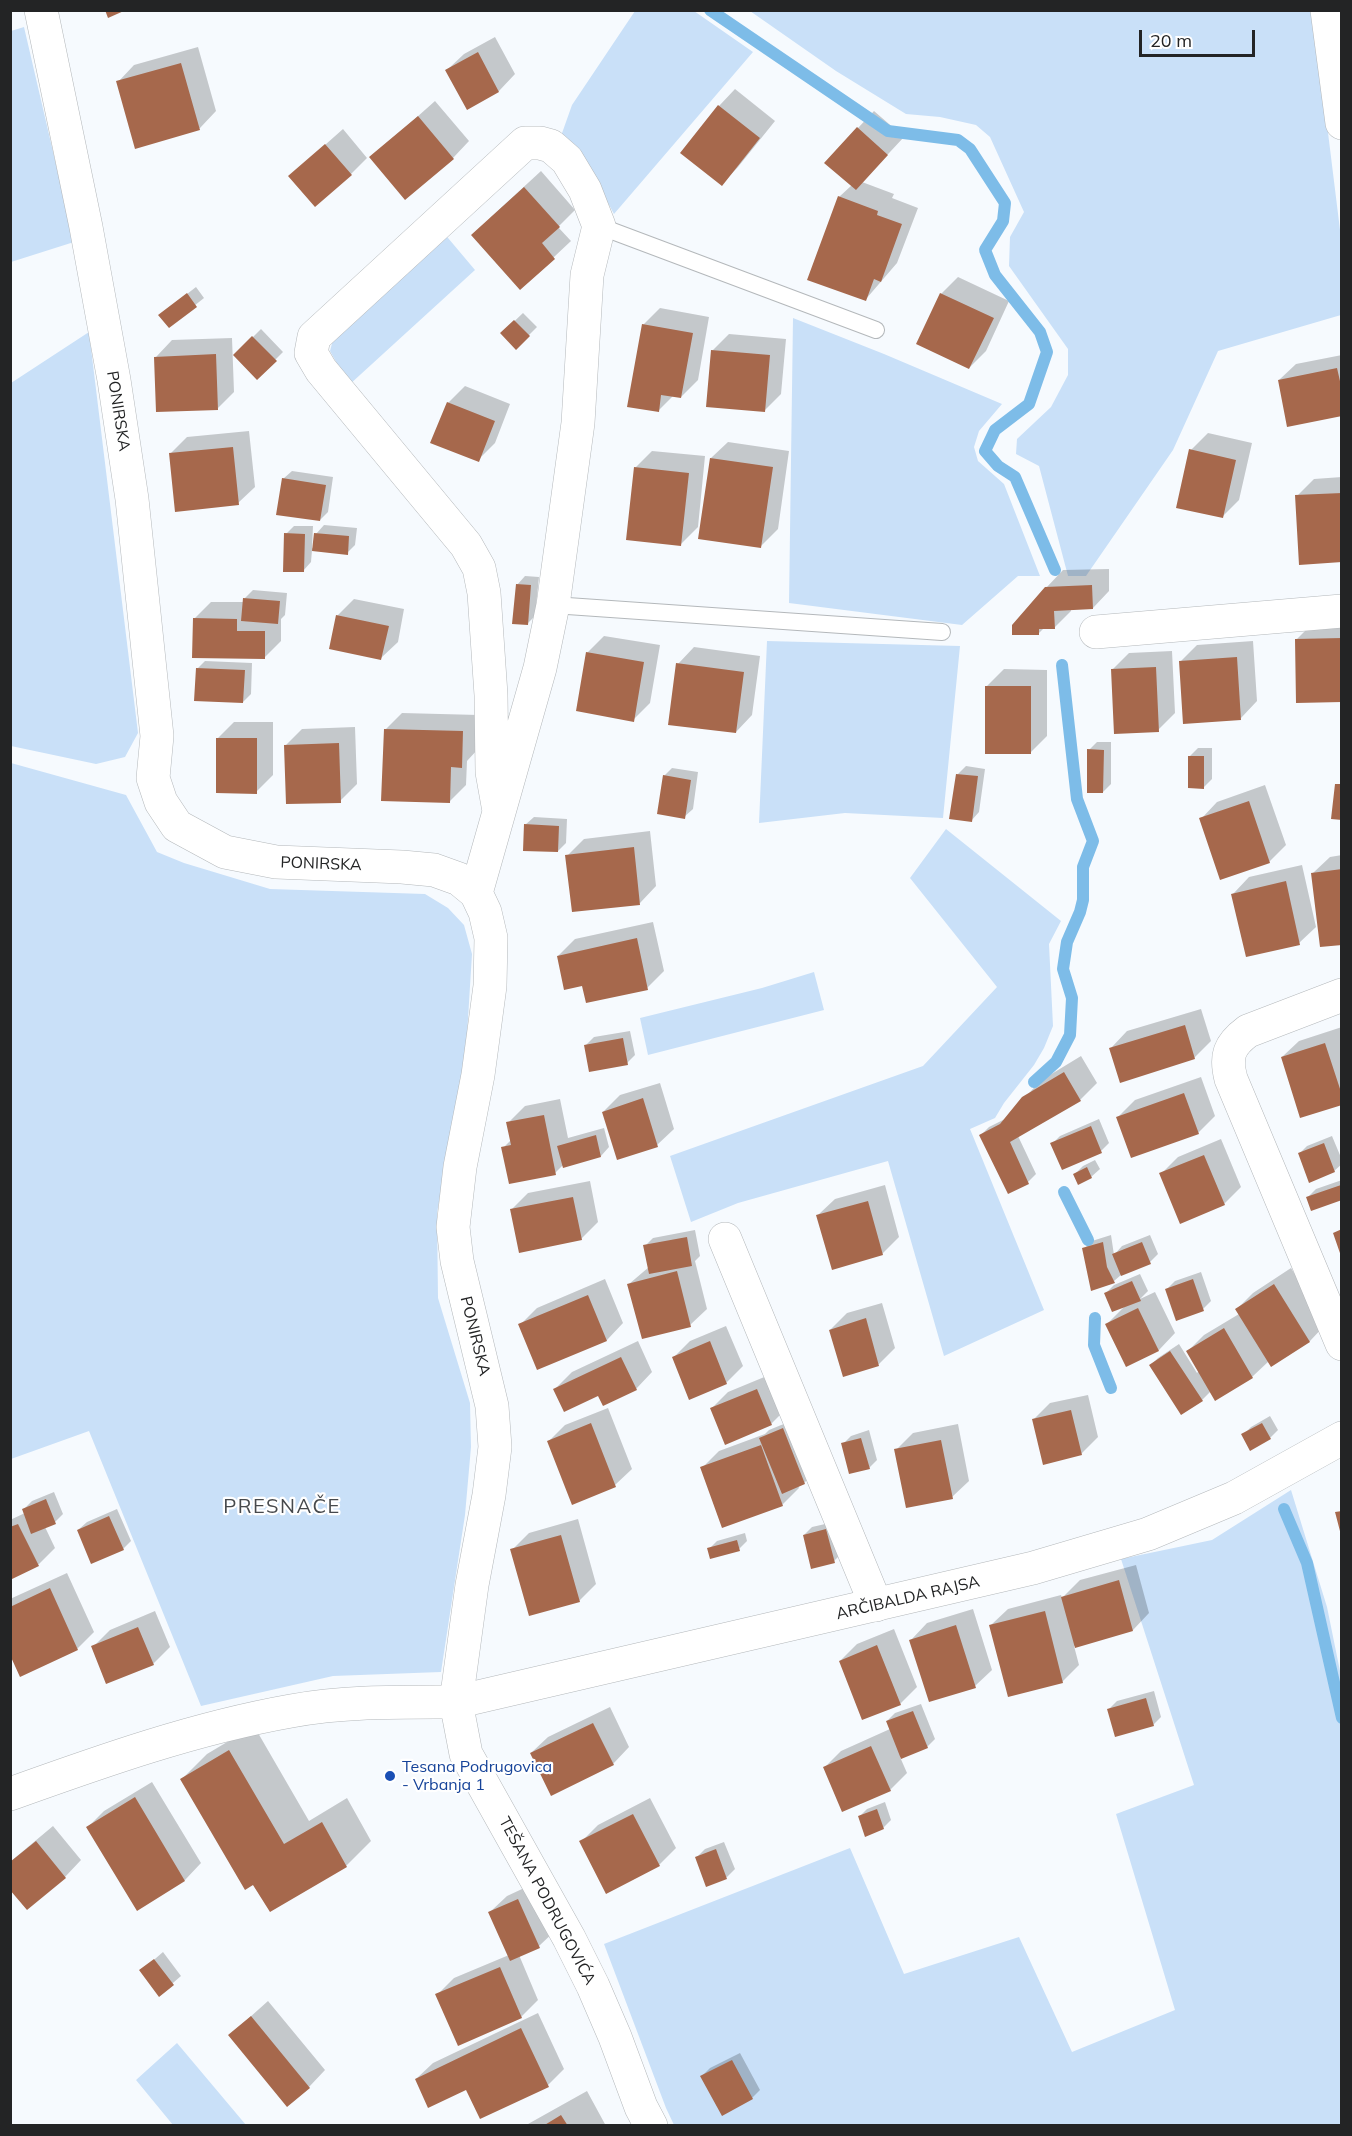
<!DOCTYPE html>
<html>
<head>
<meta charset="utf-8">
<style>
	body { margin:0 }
	#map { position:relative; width:1352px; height:2136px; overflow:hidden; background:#f6fafe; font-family:Mulish,sans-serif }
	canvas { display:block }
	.frame { position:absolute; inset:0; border:12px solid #232425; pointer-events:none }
	.scale { position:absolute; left:1139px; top:30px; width:116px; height:27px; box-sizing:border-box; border:3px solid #232425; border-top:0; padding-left:8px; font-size:18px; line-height:21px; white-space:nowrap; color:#232425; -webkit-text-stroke:4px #fff; paint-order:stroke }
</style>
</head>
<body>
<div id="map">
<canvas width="1352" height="2136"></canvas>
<div class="frame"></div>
<div class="scale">20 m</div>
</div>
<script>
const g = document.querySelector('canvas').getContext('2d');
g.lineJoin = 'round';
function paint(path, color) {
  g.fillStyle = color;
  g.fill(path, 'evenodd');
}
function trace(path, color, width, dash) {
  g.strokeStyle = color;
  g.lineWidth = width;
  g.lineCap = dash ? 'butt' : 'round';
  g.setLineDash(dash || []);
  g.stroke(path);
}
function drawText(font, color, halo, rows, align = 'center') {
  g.font = font + ' Mulish,sans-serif';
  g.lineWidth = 4.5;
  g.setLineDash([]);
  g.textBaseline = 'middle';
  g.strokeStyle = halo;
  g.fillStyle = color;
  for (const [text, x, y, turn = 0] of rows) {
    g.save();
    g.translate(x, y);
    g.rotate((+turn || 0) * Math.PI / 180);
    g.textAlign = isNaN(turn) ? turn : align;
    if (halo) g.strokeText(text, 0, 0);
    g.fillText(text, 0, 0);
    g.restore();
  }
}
paint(new Path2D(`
	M635,11h59l59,41 -139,162 -29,-53 -24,-25 11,-31z
	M750,11h563l28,227v77l-123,36 -45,99 -87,126h-18l-29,-110 -23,-12 1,-15 34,-32 17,-32v-26l-59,-83 1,-29 14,-25 -34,-75 -14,-12 -36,-8 -34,-3 -70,-43z
	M24,27l50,215 -63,20v-231z
	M443,232l32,38 -126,115 -19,-34 4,-15z
	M793,318l91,36 118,50 -23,27 -5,16 4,14 26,23 36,92h-22l-56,49 -173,-22z
	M89,332l49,401 -13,24 -29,7 -85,-18v-363z
	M767,641l193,5 -17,172 -98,-5 -86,10z
	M11,763l115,32 31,57 27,11 86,26 155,5 23,14 16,17 8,29 -6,97 -29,162 1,85 32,105 1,44 -6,68 -24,157 -108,4 -132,30 -112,-275 -78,28z
	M946,829l115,92 -12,23 4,82 -9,22 -10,17 -30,38 -9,15 -25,11 74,181 -100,46 -56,-195 -150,42 -47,19 -21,-66 253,-90 74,-79 -87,-109z
	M814,972l10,38 -176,45 -8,-37 122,-30z
	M1291,1490l36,117 14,69v449h-667l-8,-17 -62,-164 246,-96 54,126 115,-37 53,115 103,-42 -59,-196 78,-29 -73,-226 91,-19z
	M177,2043l69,82h-73l-37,-45z`), '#c9e0f8');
paint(new Path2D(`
	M495,37l20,37 -16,17 -32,17 -20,-38 17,-16z
	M198,47l18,64 -16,17 -64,19 -18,-65 16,-17z
	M735,89l40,32 -37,46 -16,17 -3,-78z
	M435,101l34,40 -16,17h-82z
	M874,111l30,26 -42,45 32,12 -2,4 26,10 -21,55 -31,36 -27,-102 13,-12 6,-57z
	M343,129l24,29 -16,16 -61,2z
	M541,171l34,39 -17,17 13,14 -50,47 -31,-70z
	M958,277l51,24 -23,50 -17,17 -28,-74z
	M196,287l8,11 -35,28 -9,-11z
	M660,308l49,9 -11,63 -17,17 -7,-2 -16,16 -15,-86z
	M523,313l14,14 -21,21 -14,-15z
	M261,329l22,23 -26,26 -22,-23z
	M729,334l57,5 -5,55 -17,17 -52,-60z
	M232,338l2,54 -17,17 -61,-52 16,-17z
	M1342,355v60l-63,-35 17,-16z
	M465,386l45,18 -15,39 -17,17 -30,-57z
	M249,431l6,56 -17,16 -68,-49 17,-17z
	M1208,433l44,10 -13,57 -17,17 -31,-67z
	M728,442l61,9 -11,78 -17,17 -50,-88z
	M652,451l53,5 -7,71 -17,17 -46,-76z
	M292,471l41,6 -5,35 -8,8 -37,-41z
	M1342,477v84l-45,-65 17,-17z
	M324,525l33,3 -2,17 -8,8 -35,-3 -1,12 -8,9 -17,-37 8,-8h19l-1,22 2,1 2,-15z
	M1109,569v22l-16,17 -22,1v2l-17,17h-10l-5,5 -25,1 32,-46 17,-18z
	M525,576l14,1 -4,39 -8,8 -10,-39z
	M253,590l34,3 -2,22 -4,4v22l-17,17 -70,-39 17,-17h34v-4z
	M354,599l50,10 -6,33 -17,16 -44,-42z
	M1342,622v78l-46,-60 17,-17z
	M604,636l56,9 -10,58 -17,17 -46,-67z
	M1253,641l4,60 -16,17 -61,-56 17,-17z
	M694,647l66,9 -8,59 -16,17 -58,-68z
	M1172,651l3,62 -17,17 -46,-60 17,-17z
	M205,661l47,2 -1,31 -8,8 -46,-33z
	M1004,669l43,1v66l-17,17 -43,-67z
	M402,713l77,2 -1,34 -11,12 -1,24 -17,17 -63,-73z
	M234,722h39v53l-17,17 -38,-54z
	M355,727l2,57 -17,17 -55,-55 17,-17z
	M1097,742h14v42l-8,8 -14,-42z
	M1198,748h14v31l-8,8 -14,-31z
	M966,766l19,3 -6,43 -8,9 -13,-47z
	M672,768l26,4 -5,37 -9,8 -20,-41z
	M1265,785l21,60 -17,17 -68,-43 16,-17z
	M534,817l33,2 -1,24 -8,8 -33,-26z
	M650,831l6,55 -16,17 -73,-47 17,-17z
	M1342,855v88l-29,-70 17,-16z
	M1302,865l14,62 -17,16 -66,-49 16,-17z
	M653,922l11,49 -17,17 -64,-4 -25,-28 17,-17z
	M1201,1009l10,32 -17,17 -83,-10 16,-17z
	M1342,1027v77l-60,-47 17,-16z
	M630,1031l5,24 -8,8 -41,-18 8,-8z
	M1081,1056l16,27 -17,17 -62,36 18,38 -8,8 -19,10 -28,-57 8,-8 18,-9 33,-37z
	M1201,1077l14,39 -17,17 -80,-16 17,-17z
	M660,1083l14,46 -17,16 -54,-33 17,-17z
	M560,1099l8,39 36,-10 5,19 -8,9 -39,10 -7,7 -52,-25 9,-9 -4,-16 17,-17z
	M1099,1119l10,24 -8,8 -49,-7 8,-8z
	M1332,1136l10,24v4l-8,7 -35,-17 8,-8z
	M1221,1139l20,48 -17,17 -63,-30 17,-17z
	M1095,1160l5,9 -9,8 -12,6 -4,-9 8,-8z
	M1342,1180v19l-34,-2 8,-8z
	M590,1181l8,41 -17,17 -70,-29 17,-17z
	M885,1185l14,52 -17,17 -64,-39 17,-16z
	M695,1230l5,26 -5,5 12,48 -17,16 -61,-41 20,-17 -4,-21 8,-8z
	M1111,1235l3,20 8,-9 28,-11 8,19 -8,8 -29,13 -7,6 -30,-32 8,-8z
	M1291,1268l35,56 -16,17 -38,24 -3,-4 -17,16 -41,14 -9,9 -52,-34 8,-8 21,-14 18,29 2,-2 -11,-20 16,-16 35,-21 -2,-5 16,-16z
	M1201,1272l10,29 -8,8 -36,-20 8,-8z
	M1140,1274l8,17 -8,8 15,-7 20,41 -16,17 -32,15 -20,-41 19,-19 -20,-12 8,-8z
	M605,1279l18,44 -16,17 -69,28 -18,-43 17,-17z
	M882,1303l13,45 -16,16 -35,11 -14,-45 17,-17z
	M726,1326l17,40 -17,17 -53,-25 17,-17z
	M638,1341l14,31 -16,17 -38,5 -43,-5 17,-17z
	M774,1373l14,34 -17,17 -60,-15 17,-17z
	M1088,1395l10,42 -17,17 -48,-34 17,-17z
	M608,1408l24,61 -17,16 -66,-44 16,-16z
	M1270,1416l8,14 -8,8 -27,-3 8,-8z
	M791,1421l21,54 -8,8 -6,2 1,3 -17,17 -80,-37 17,-17 46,-17 4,-4z
	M958,1424l11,57 -17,16 -56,-47 17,-17z
	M869,1430l8,30 -8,8 -26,-24 8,-8z
	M54,1492l9,22 -8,8 -10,5 10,21 -16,16 -29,15v-59l15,-7 -1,-4 8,-8z
	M117,1509l14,32 -8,8 -45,-19 9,-8z
	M578,1519l18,65 -17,17 -67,-51 17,-17z
	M834,1522l8,31 -8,8 -30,-26 8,-8z
	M745,1533l2,8 -8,8h-30l8,-8z
	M1136,1565l13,48 -16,17 -59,16 5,19 -17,17 -71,-57 17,-16 53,-14 1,3 18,-18z
	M67,1573l27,59 -17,17 -67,3v-53z
	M973,1609l19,61 -17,16 -64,-46 16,-17z
	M155,1611l15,36 -17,17 -60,-17 17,-17z
	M894,1629l23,58 -17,17 -60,-43 17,-17z
	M1154,1691l7,26 -8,8 -44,-16 8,-8z
	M921,1704l14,35 -8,8 -27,10 7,16 -17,17 -66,-22 17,-17 49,-22 -3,-8 8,-8z
	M610,1707l19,40 -16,17 -82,-11 17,-16z
	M254,1726l55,95 38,-23 24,43 -25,25 -76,44 -88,-131 25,-25z
	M152,1782l49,81 -16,17 -48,29 -49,-82 16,-16z
	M650,1798l26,50 -17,17 -78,-23 17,-17z
	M885,1802l6,18 -8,8 -24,-11 8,-8z
	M53,1826l28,34 -16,17 -55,10v-25z
	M724,1842l11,27 -8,8 -20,8 -10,-28 8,-8z
	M535,1883l21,47 -17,16 -20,9 19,45 -17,17 -84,-22 17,-17 55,-23 -19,-43 17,-16z
	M163,1952l18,24 -22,19 -18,-24z
	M268,2001l57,69 -16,17 -79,-52z
	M538,2013l26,56 -16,16 -82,3 -50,-9 17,-16z
	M740,2053l20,37 -8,8 -50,-22 8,-8z
	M587,2091l19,35h-79l1,-2z`), '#0003');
trace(new Path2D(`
	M710,10l178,121 70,9 12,9 35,54 -2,18 -18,29 10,25 45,57 7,20 -18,52 -34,26 -10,21 13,15 17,11 40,93
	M1034,1082l22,-20 14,-27 2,-37 -9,-29 4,-27 13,-30 3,-12v-33l10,-26 -16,-42 -15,-134
	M1064,1192l24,48
	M1095,1318l-1,27 17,43
	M1284,1509l23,54 35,155`), '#7dbce8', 12);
paint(new Path2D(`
	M105,10h21l-18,8z
	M478,52l21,40 -32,18 -22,-40z
	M181,63l19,67 -65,19 -19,-68z
	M718,105l42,33 -38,48 -42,-33z
	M418,116l36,43 -49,41 -36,-43z
	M857,127l31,28 -32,35 -32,-27z
	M325,144l27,31 -37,32 -27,-31z
	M524,187l36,40 -18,16 13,16 -35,31 -49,-55z
	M838,196l40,15 -1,4 25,9 -21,58 -7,-3 -8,22 -59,-21z
	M187,293l10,14 -28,21 -11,-13z
	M940,293l54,25 -25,51 -53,-25z
	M514,320l16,16 -14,14 -16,-17z
	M642,324l51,9 -12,65 -20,-3 -2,17 -32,-5z
	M252,336l25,25 -20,19 -24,-25z
	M711,350l59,5 -5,57 -59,-5z
	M216,354l2,56 -62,2 -2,-55z
	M1337,368l5,22v26l-55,11 -9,-47z
	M447,402l48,19 -16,41 -49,-19z
	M233,447l6,58 -64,7 -6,-59z
	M1189,449l47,11 -13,58 -47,-10z
	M710,458l63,9 -12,81 -63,-9z
	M634,467l55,6 -8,73 -55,-6z
	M282,478l44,7 -6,36 -44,-6z
	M1342,493v69l-43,3 -4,-70z
	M284,533l21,1 -1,38h-21z
	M314,533l35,3 -1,19 -36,-4z
	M516,584l15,1 -3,40 -16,-1z
	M1092,585l1,24 -39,2 1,18h-16v6h-27v-10l33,-38z
	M243,598l37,3 -2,23 -37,-3z
	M336,615l53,11 -8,34 -52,-11z
	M193,618l44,1v12h28v28l-73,-1z
	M1342,638v64l-46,1 -1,-64z
	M586,652l58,10 -10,60 -58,-11z
	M1237,657l4,63 -58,4 -4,-63z
	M676,663l68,9 -8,61 -68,-8z
	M1156,667l3,65 -45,2 -3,-65z
	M196,668l49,2 -2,33 -49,-2z
	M985,686h46v68h-46z
	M384,729l79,2 -1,37 -11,-1 -1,36 -69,-2z
	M216,738h41v56l-41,-1z
	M339,743l2,60 -55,1 -2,-59z
	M1087,749l17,1 -1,43h-16z
	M1188,756h16v33l-16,-1z
	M956,774l22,2 -6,46 -23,-3z
	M663,775l28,5 -6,39 -28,-5z
	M1335,784h7v36l-11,-1z
	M1249,801l21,62 -50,17 -21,-62z
	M524,824l35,2 -1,26 -35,-1z
	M634,847l6,58 -68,7 -7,-57z
	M1342,869v76l-22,2 -9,-74z
	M1286,881l14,64 -54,12 -15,-63z
	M637,938l11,52 -62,13 -4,-17 -18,4 -7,-34z
	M1185,1025l10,34 -75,24 -11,-35z
	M623,1038l5,27 -39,7 -5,-27z
	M1325,1043l17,52v10l-42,13 -19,-61z
	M1064,1072l17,29 -71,41 19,42 -21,10 -29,-59 21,-11 22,-27z
	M1184,1093l15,41 -68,24 -15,-41z
	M643,1098l15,49 -41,13 -15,-48z
	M544,1115l12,60 -47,9 -8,-37 10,-2 -5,-23z
	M1091,1126l11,27 -40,17 -12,-27z
	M596,1135l5,22 -38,11 -6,-22z
	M1324,1143l11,29 -26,11 -11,-30z
	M1204,1155l21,50 -45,19 -21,-51z
	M1087,1167l5,11 -14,7 -5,-11z
	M1341,1185l1,15 -31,11 -5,-14z
	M573,1197l9,43 -63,13 -9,-44z
	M868,1201l15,54 -51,15 -16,-55z
	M1342,1229v27h-1l-8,-23z
	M687,1237l5,29 -43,8 -6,-29z
	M1103,1242l4,25 8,16 -24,8 -9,-43z
	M1142,1242l9,22 -30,12 -9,-22z
	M677,1271l14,56 -49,12 -15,-55z
	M1193,1279l11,32 -28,10 -11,-32z
	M1132,1281l9,20 -29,11 -8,-19z
	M1274,1284l36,58 -39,25 -36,-58z
	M588,1295l19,46 -70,29 -19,-46z
	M1138,1308l21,43 -33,16 -21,-43z
	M866,1318l13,48 -36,11 -14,-47z
	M1224,1328l29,50 -38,23 -29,-50z
	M710,1341l17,43 -38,16 -17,-43z
	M1170,1351l33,50 -22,14 -32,-50z
	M621,1357l16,33 -34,16 -5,-10 -34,16 -11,-23z
	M757,1389l15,36 -47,20 -15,-37z
	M1071,1410l11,45 -39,10 -11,-46z
	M591,1423l25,64 -44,18 -25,-64z
	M1262,1423l9,16 -21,12 -9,-17z
	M783,1428l22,56 -23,10 -23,-56z
	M861,1438l9,31 -21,5 -8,-31z
	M941,1440l12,59 -47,9 -12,-59z
	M761,1445l22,61 -61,22 -22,-61z
	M46,1499l10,25 -25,10 -9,-25z
	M1342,1511v24h-1l-6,-23z
	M109,1516l15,34 -33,14 -14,-34z
	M18,1524l21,42 -29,14v-53z
	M826,1529l9,34 -24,6 -8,-34z
	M561,1535l19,67 -51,14 -19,-67z
	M737,1540l3,11 -30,8 -3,-11z
	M1119,1580l14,51 -58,17 -14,-51z
	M50,1588l28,62 -58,27 -10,-22v-48z
	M1045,1611l18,72 -55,14 -19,-72z
	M956,1625l20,63 -47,14 -20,-62z
	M138,1627l16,38 -48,19 -15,-38z
	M877,1645l24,60 -39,15 -23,-59z
	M1146,1698l8,28 -39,11 -8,-28z
	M913,1711l15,37 -27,11 -15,-38z
	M593,1723l21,42 -63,31 -21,-43z
	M871,1746l20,45 -49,21 -19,-45z
	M229,1750l55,94 38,-22 25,45 -77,45 -17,-27 -8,5 -65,-111z
	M135,1797l50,84 -48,30 -51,-84z
	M877,1809l7,20 -19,8 -7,-21z
	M633,1814l27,52 -54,28 -27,-53z
	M36,1841l30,37 -39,32 -17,-20v-28z
	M716,1849l11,30 -21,8 -11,-30z
	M518,1899l22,49 -30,13 -22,-49z
	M154,1959l20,26 -15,12 -20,-27z
	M500,1967l22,51 -64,28 -23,-52z
	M251,2016l59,72 -23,19 -59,-72z
	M521,2028l28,59 -69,32 -14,-29 -38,18 -13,-29z
	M732,2060l21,39 -31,17 -22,-40z
	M561,2115l7,11h-25z`), '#a6684c');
const service = new Path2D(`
	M599,226l277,104
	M553,605l389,27`);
const minor = new Path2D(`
	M41,10l45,217 28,153 18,119 25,237 -4,42 8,24 16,24 48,26 51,10 126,5 32,3 25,9 17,14 9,19 6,26 -1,48 -12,89 -18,92 -7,60 4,34 35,145 3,41 -6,48 -17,90 -16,117
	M1327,10l15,113
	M1096,632l246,-21
	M476,893l64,-225 13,-63 25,-182 9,-148 12,-49 -14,-36 -18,-30 -16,-14 -11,-3h-15l-211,194 -3,16 10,17 145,175 13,23 5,25 7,102 1,77 7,39
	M1342,995l-94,36c-19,14 -23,25 -17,48l111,265
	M725,1239l151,366`);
const tertiary = new Path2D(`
	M456,1702l10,52 103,184 24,48 22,51 26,70 10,19
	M10,1794c92,-33 185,-66 281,-83 54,-10 110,-9 165,-9l577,-134 115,-34 86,-36 108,-60`);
trace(service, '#b4b8bb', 18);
trace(minor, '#b4b8bb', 34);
trace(tertiary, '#b4b8bb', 34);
trace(service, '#fff', 16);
trace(minor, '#fff', 33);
trace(tertiary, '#fff', 33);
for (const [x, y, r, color] of [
	[390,1776,6,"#1a4fb4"]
]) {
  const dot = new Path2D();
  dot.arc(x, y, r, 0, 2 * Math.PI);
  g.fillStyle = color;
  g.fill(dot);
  trace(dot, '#fff', 2);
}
drawText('16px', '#232425', '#fff', [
	["PONIRSKA",118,411,81],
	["PONIRSKA",321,864,2],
	["PONIRSKA",475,1336,76],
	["ARČIBALDA RAJSA",908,1598,-13],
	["TEŠANA PODRUGOVIĆA",547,1901,62]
]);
drawText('16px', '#164399', '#fff', [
	["Tesana Podrugovica",402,1767],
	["- Vrbanja 1",402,1785]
], 'left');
g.letterSpacing = '1.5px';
drawText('20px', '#46494c', '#fff', [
	["PRESNAČE",282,1507]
]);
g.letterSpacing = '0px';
</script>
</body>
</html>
